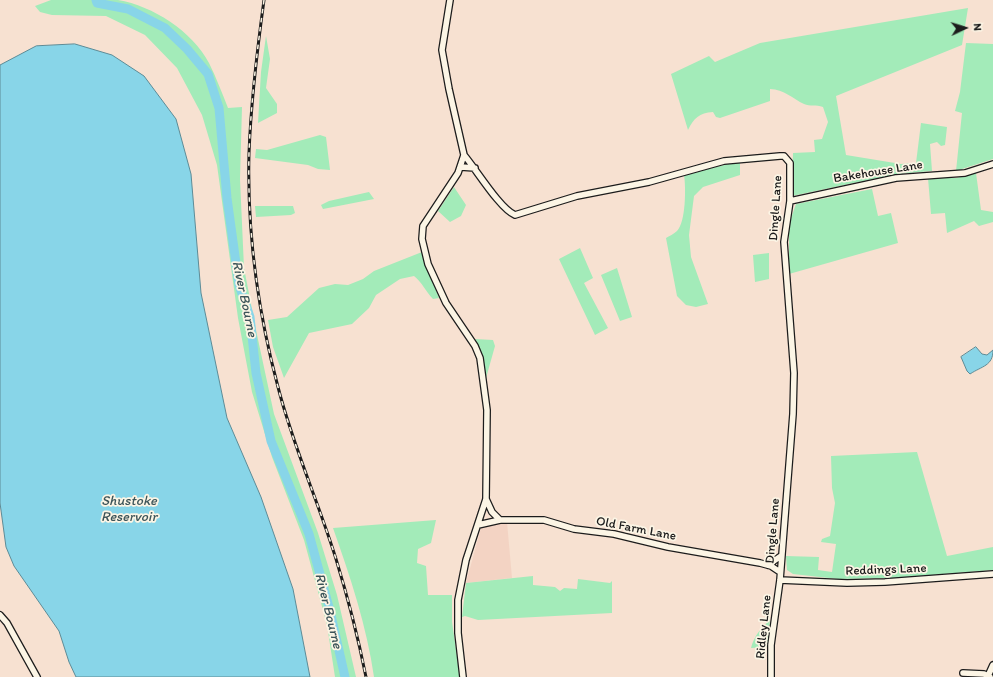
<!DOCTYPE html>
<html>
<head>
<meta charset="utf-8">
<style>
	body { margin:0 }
	#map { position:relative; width:993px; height:677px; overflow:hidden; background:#f7e1d1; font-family:Itim,sans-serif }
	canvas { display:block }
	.north { position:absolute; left:945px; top:8px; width:40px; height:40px; -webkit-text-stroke:3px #fcf5e5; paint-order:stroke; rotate:86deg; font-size:11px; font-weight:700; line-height:16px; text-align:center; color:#1c1c1c }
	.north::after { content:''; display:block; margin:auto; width:14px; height:18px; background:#1c1c1c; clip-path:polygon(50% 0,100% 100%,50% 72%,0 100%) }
</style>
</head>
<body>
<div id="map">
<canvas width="993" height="677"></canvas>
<div class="north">N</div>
</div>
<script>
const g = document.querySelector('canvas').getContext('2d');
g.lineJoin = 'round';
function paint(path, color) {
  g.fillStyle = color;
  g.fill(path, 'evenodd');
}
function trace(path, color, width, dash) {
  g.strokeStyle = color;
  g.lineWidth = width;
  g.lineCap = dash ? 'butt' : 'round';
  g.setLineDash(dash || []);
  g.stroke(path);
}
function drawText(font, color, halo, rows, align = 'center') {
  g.font = font + ' Itim,sans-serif';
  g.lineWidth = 3.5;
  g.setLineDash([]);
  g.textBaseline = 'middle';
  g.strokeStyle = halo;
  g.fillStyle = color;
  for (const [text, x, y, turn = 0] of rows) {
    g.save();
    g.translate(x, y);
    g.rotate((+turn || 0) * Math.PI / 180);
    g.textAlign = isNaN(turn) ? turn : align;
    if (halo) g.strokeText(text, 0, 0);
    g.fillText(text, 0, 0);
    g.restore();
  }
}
paint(new Path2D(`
	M507,522l5,56 -46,5 15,-55z`), '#f3d3c3');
paint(new Path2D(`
	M51,0c20,0 48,0 67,0 35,6 74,31 91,63 7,14 13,30 19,45l14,-1 -2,72 4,89 12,62 18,84 44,119 19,62 19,82h-21l-8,-52 -23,-85 -32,-83 -20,-65 -14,-74 -21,-153 -15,-50 -25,-47 -32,-33 -39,-19 -54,-1 -12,-3 -5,-6z
	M968,8l-6,37 -126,51 10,59 55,9 15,-1 5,-40 26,4 -2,18 -4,1 -4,-4 -7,2 2,27 -35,3 -105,22 1,-43 22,-1 -1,-12 8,-1 6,-17 -5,-15c-7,-3 -13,0 -19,-3 -11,-5 -20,-15 -34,-15v12l-50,17 -4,-1 -3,-5c-14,1 -19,6 -25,18l-17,-56 38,-18 6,6 45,-19z
	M266,36l4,23 -4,29 11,16v9l-19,10 3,-51z
	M966,43l27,1v115l-37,12 6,-58 -7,-2 5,-19z
	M320,135l6,2 4,33 -12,-1 -10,-4 -53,-7 1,-9 11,1z
	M740,161v14l-37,12 -9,9 -5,39 2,22 17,47 -12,3 -10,-2 -9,-9 -11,-58c3,-2 8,-4 11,-7 9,-9 9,-44 7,-56z
	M976,173l5,37 12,2v10l-14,4 -5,-5 -27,12 -2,-20 -14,1 -3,-36h28z
	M454,187l12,18 -5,11 -11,6 -12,-11z
	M872,189l6,27 13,-3 7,30 -109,31v-50l7,-20z
	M369,192l5,7 -51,10 -2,-4 8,-4z
	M255,206h38l2,7 -4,2 -35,2z
	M580,248l13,30 -9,5 24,45 -13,7 -36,-76z
	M422,252l17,46 -6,1c-7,-7 -11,-17 -19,-23l-14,3 -24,16 -7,13 -17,16 -43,9 -25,45 -11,-31 -5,-27 19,-3 32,-29 16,-4 13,1 15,-6 11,-8z
	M769,253v26l-14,3 -2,-27z
	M617,268l15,49 -12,4 -19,-46z
	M475,339l18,1 2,6 -9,32 -4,-24z
	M917,452l30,104 46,-9v23l-96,8 -59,1 -45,-5 -6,-4 -1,-14 33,1 -1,13 14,2 4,-28 -15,-2 1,-3 8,-3 5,-33 -3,-15 -1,-32z
	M436,520l-5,23 -13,6 -1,14 9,3 2,29h24v27l8,55h-86c-7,-50 -24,-101 -41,-149z
	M533,576v9l22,2 5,4 4,-3 13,1 1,-10 32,4 2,-2v32l-134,7 -13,-4 -3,1 4,-34z
	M770,620l-3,27 -16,1c3,-12 10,-20 19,-28z`), '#a3ebb9');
const water = new Path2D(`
	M75,44l37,11 32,21 32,43 15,55 10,119 26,125 34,79 32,92 17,88h-234l-7,-15 -10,-31 -45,-65 -8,-19 -6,-44v-438l36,-19z
	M976,347l6,7 5,1 6,-5c0,16 -11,16 -23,24l-3,-3 -6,-14z`);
paint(water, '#88d5e8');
trace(water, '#5d8b96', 1);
trace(new Path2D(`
	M96,0l1,3 31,6 37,19 22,21 21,25 11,34 8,90 12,87 11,32 6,56 15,68 38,93 21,77 15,66`), '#88d5e8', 9);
const minor = new Path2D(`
	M450,0l-8,50 7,39 15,66 -6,18 -35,53 -1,13 6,25 18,39 29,43 5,12 7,52 -1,89 -20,61 -8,40v33l5,44
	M464,155c12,14 36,54 51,60l62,-19 72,-14 75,-21 56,-5h4l6,7v38l-6,41 10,131 -1,41 -13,166 -9,65v32
	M461,167l14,1
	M790,201l106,-23 69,-5 28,-9
	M486,499l6,13 8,8
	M478,525l22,-5h44l30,9 40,5 54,13 92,16 11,3 9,6
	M768,565l13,-9
	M780,580l67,3 38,-1 108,-8
	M0,615l7,8 30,54
	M963,673l21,1 6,3
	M988,676l5,-11`);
trace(minor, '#1c1c1c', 8);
trace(minor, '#fcf5e5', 5.5);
const rail = new Path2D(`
	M264,0c-7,51 -13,101 -15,153 -2,78 9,159 29,234 15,59 40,114 58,172 12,39 22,78 30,118`);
trace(rail, '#1c1c1c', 3);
trace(rail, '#fcf5e5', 1.5, [4.5]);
drawText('13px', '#1c1c1c', '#fcf5e5', [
	["Bakehouse Lane",878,172,-9],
	["Dingle Lane",776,208,-86],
	["Old Farm Lane",636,529,11],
	["Dingle Lane",773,531,-85],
	["Reddings Lane",886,570,-2],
	["Ridley Lane",764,627,-84]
]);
drawText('italic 14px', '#3c5459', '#fcf5e5', [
	["River Bourne",244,299,78],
	["Shustoke",129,501],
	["Reservoir",129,517],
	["River Bourne",328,611,76]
]);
</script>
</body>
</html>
